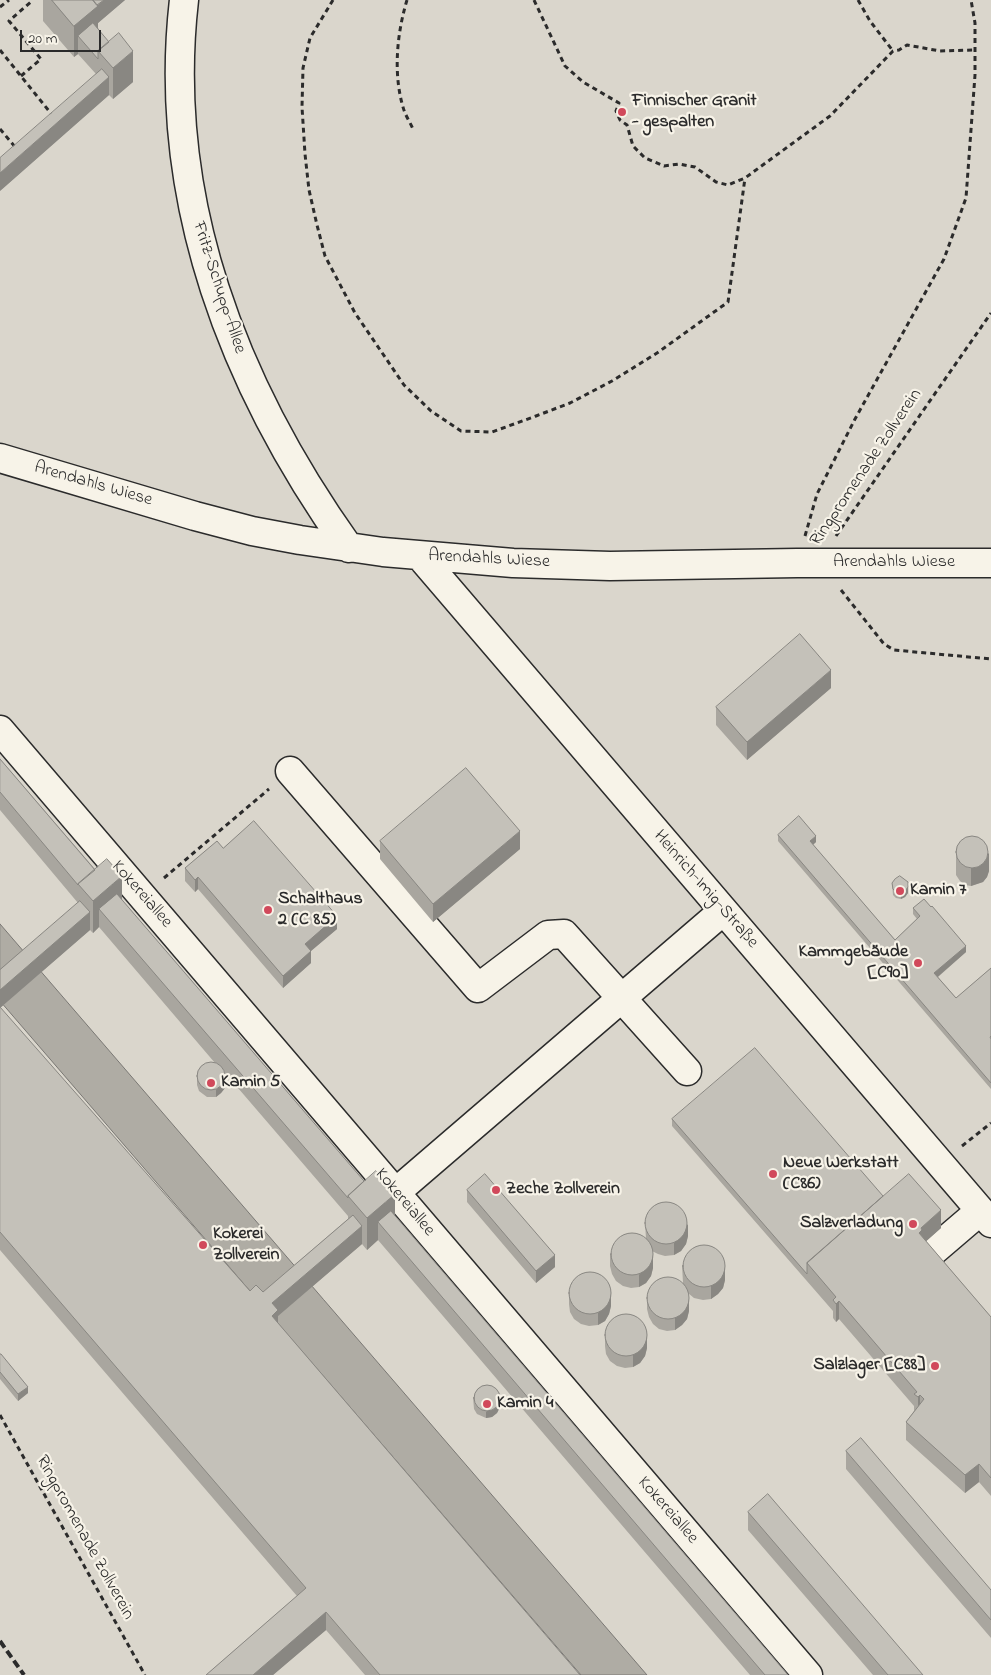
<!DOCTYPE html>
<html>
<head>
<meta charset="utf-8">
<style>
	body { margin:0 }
	#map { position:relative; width:991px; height:1675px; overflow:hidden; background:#f7f3e8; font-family:"Indie Flower",sans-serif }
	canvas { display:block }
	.scale { position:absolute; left:20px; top:30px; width:81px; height:22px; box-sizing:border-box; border:2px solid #2b2b2b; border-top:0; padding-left:6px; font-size:15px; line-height:18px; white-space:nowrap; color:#2b2b2b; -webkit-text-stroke:4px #f7f3e8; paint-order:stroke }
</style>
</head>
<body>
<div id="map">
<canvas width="991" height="1675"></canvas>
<div class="scale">20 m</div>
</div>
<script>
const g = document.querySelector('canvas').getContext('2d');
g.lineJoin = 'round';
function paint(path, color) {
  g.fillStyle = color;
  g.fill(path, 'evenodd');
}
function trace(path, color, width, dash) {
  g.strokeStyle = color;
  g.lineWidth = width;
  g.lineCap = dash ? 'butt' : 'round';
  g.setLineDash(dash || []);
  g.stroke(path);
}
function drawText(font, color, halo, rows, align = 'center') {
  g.font = font + ' "Indie Flower",sans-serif';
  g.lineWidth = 4.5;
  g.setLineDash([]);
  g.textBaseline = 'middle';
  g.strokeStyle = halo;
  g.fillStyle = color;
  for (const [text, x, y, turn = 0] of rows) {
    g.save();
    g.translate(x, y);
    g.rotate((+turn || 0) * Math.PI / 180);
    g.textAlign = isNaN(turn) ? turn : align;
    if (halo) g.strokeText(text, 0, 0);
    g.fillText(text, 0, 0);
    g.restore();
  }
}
paint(new Path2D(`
	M0,0h991v1675h-991z`), '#dad6cc');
const water = new Path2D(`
	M0,924l647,751h-66l-581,-674z`);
paint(water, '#afaca4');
trace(water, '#7a7874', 1);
const minor = new Path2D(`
	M184,0c-23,200 50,387 165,548
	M0,458l195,58 57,15 48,9 83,12 130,11 97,3 187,-3h194
	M420,556l571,667
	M0,730l808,945
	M290,771l188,217 70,-53 16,-1 123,137
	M395,1193l328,-282
	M925,1258l55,-47`);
trace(minor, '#2b2b2b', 31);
trace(new Path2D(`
	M333,0l-23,38 -7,30 -1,39 3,47 4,36 8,35 8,31 30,57 49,72 27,26 30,20 31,1 44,-16 34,-13 42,-22 45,-28 71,-51 17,-124
	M407,0c-10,33 -14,73 -4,107 2,8 7,15 10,22
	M534,0l31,66 18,16 36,21 -3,8 4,9 7,5 6,21 12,12 19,8 15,-2 16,3 21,15 12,3 17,-7 85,-62 63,-65 6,-1 8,-5 33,6 34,-1
	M858,0l12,21 23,30
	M0,7l9,-7
	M0,50l53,66
	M21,76l20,-17 -32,-38 24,-21
	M0,129l16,19
	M805,536l12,-42 38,-75 89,-160 22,-61 9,-123v-52l-4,-23
	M836,536l155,-223
	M841,590l43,54 10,6 97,9
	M164,878l105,-89
	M962,1146l29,-23
	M0,1415l145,260`), '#2b2b2b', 3, [5, 4]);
trace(minor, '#f7f3e8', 28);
trace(new Path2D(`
	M0,1641l24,34`), '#2b2b2b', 4, [8, 4]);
paint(new Path2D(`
	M43,0h82l-27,23v5l35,54 -20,17 -4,-4 -109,96 96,-117 -18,-20 -4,3 -31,-36z
	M831,688l-84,72 -31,-35v-18z
	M0,759l364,422 31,35 393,459h-38l-372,-435 -11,10 -5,-6 -84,72v7l302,352h-215l-39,-45 -53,45h-67l91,-79 -297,-346v-280l78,-67 -78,-93zM99,927l116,136 -18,10v12l2,6 8,6h9l5,-4 4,-5 1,-6v-8l122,142v3l-85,73 -13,-1 -250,-283 90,-78 3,3z
	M778,835l38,7 -3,3 82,95 22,-21 -4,-5v-6l53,44 -28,25 18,21 35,-30v121l-213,-248z
	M380,841l140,8 -87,73 -53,-63z
	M223,848l114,81 -26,22v12l-28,25 -85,-99 -3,3 -10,-11v-13z
	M956,851l33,20 -2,6 -4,5 -12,4 -6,-1 -5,-4 -4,-6z
	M892,883l16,10 -3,4 -4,2 -5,-1 -3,-3z
	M672,1119l211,77 58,32 -15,13 65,76v179l-12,-14 -14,11 -59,-53v-18l8,-11v-5l-75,-87 -3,3 -3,-4v-7l-161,-185z
	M467,1190l88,77 -19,16 -69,-81z
	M645,1222l43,14 -2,8 -5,7 -7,4 -9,1 -7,-2 -6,-3 1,17 -2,8 -5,7 -7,4 -8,1 -8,-2 -7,-5 -4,-7 -2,-8v-12l36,-15z
	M682,1265l43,15 -2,8 -5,6 -7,5 -8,1 -9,-2 -6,-5 1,18 -2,8 -5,6 -7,5 -8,1 -8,-2 -6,-5 -4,-7 -2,-8v-13l36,-13z
	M569,1292l42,14 -2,8 -4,7 -7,4 -9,1 -8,-2 -7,-5 -4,-7 -1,-8z
	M605,1334l42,14 -2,8 -5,7 -7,4 -8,1 -8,-2 -7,-5 -4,-7 -1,-8z
	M0,1354l28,39 -10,8 -18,-22z
	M473,1397l27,4v6l-3,6 -5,4 -6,1 -9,-4 -3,-5z
	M846,1451l145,139v48l-145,-169z
	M748,1512l175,163h-50l-125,-145z`), '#a9a69f');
paint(new Path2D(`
	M104,0h21l-27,23v14l-20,-1v18l-4,3v-31z
	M133,51v31l-20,17v-31z
	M109,77v18l-109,96v-18z
	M831,670v18l-84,72v-18z
	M520,831v18l-87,73v-18z
	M816,836v6l-6,5v-6z
	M989,853v18l-2,6 -4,5 -12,4v-18z
	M122,876v31l-23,2v18l-6,6v-32z
	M198,877v12l-3,3v-12z
	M908,887v6l-3,4 -4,2v-6z
	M90,912v18l-90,78v-18z
	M337,916v13l-32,27v-12z
	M966,946v6l-32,28v-7z
	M311,951v12l-28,25v-12z
	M226,1076l-1,12 -4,5 -5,4v-7z
	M395,1194v31l-17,-3v18l-11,10v-32z
	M941,1210v18l-19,17 -3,-12 2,-5z
	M688,1224v12l-2,8 -5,7 -7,4v-12z
	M362,1226v18l-84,72v12l-6,-12v-13z
	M555,1255v12l-19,16v-12z
	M653,1255v13l-2,8 -5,7 -7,4v-12z
	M725,1267v13l-2,8 -5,6 -7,5v-13z
	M611,1294v12l-2,8 -4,7 -7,4v-12z
	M689,1299v12l-2,8 -5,6 -7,5v-12z
	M839,1301v18l-3,3v-18z
	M647,1336v12l-2,8 -5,7 -7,4v-12z
	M28,1387v6l-10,8v-7z
	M920,1395v18l-2,2v-18z
	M500,1401v6l-3,6 -5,4 -6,1v-6z
	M979,1464v18l-14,11v-18z
	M326,1612v18l-53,45h-20z`), '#898782');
const building = new Path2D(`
	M52,0h41l5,6 -24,20z
	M93,0h11l-7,5z
	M93,23l16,19 -11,9v8l-20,-23z
	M119,33l14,18 -20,17 -15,-17z
	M102,69l7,8 -109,96v-15z
	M800,634l31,36 -84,72 -31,-35z
	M0,759l95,111 -17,14v1l-78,-93z
	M466,768l54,63 -87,73 -53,-63z
	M799,816l17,20 -6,5 85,99 25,-24 -7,-8 11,-9 7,8 1,-1 34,40 -32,27 22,25 35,-30v68l-1,1 1,2v44l-213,-248z
	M254,821l83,95 -32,28 6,7 -28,25 -85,-99 -3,3 -10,-12 32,-27 6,7z
	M956 852a16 16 0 1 1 32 0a16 16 0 1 1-32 0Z
	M107,859l15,17 -29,25 -15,-17z
	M900,876l8,6v5l-3,4 -4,2 -5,-1 -3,-3 -1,-6 3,-4z
	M117,894l247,287 -16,15v2l-249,-289z
	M80,901l10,11 -90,78v-20z
	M0,1007l250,284 6,-6 7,7 90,-77 9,11 -90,77 6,7 -6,6 308,359h-200l-54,-63 -73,63h-47l100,-87 -306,-356z
	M755,1048l128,148 -76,67v11l-135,-155z
	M197 1076a14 14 0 1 1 28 0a14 14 0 1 1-28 0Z
	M376,1171l19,23 -28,24 -19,-22z
	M485,1174l70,81 -19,16 -69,-81z
	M909,1174l32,36 -20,18 1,2 -3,3 72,84v161l-12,-14 -14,11 -59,-53 18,-23 -4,-4 -2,2 -4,-3 3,-2 -78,-91 -3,3 -3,-4 3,-3 -29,-34z
	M645 1223a21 21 0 1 1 42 0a21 21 0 1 1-42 0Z
	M391,1211l397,464h-23l-387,-453z
	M611 1254a21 21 0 1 1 42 0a21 21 0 1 1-42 0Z
	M683 1266a21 21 0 1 1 42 0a21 21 0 1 1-42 0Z
	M569 1293a21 21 0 1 1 42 0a21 21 0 1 1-42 0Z
	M647 1298a21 21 0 1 1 42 0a21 21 0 1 1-42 0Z
	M605 1335a21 21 0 1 1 42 0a21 21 0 1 1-42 0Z
	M0,1354h1l27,33 -10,7 -18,-22z
	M474 1398a13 13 0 1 1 26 0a13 13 0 1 1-26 0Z
	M861,1438l130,152v30l-145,-169z
	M768,1494l155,181h-35l-140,-163z`);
paint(building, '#c4c1b9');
trace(building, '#898782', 1);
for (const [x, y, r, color] of [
	[622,112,5,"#d1495b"],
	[900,891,5,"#d1495b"],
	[268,910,5,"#d1495b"],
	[918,963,5,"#d1495b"],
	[211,1083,5,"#d1495b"],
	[773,1174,5,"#d1495b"],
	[496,1190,5,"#d1495b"],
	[913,1224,5,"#d1495b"],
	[203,1245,5,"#d1495b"],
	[935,1366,5,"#d1495b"],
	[487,1404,5,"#d1495b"]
]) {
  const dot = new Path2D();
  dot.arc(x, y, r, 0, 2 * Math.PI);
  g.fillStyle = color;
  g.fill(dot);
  trace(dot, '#f7f3e8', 2);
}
drawText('bold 18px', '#2b2b2b', '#f7f3e8', [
	["Finnischer Granit",632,102],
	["- gespalten",632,123],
	["Kamin 7",910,891],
	["Schalthaus",278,900],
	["2 (C 85)",278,921],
	["Kammgebäude",908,953,"right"],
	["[C90]",908,974,"right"],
	["Kamin 5",221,1083],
	["Neue Werkstatt",783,1164],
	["(C86)",783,1185],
	["Zeche Zollverein",506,1190],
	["Salzverladung",903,1224,"right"],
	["Kokerei",213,1235],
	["Zollverein",213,1256],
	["Salzlager [C88]",925,1366,"right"],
	["Kamin 4",497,1404]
], 'left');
drawText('18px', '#2b2b2b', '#f7f3e8', [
	["Fritz-Schupp-Allee",218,288,72],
	["Ringpromenade Zollverein",867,468,-56],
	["Arendahls Wiese",93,485,16],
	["Arendahls Wiese",489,560,3],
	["Arendahls Wiese",894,563],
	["Heinrich-Imig-Straße",705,890,49],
	["Kokereiallee",141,895,49],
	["Kokereiallee",404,1203,50],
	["Kokereiallee",667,1511,49],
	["Ringpromenade Zollverein",84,1538,61]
]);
</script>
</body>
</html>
